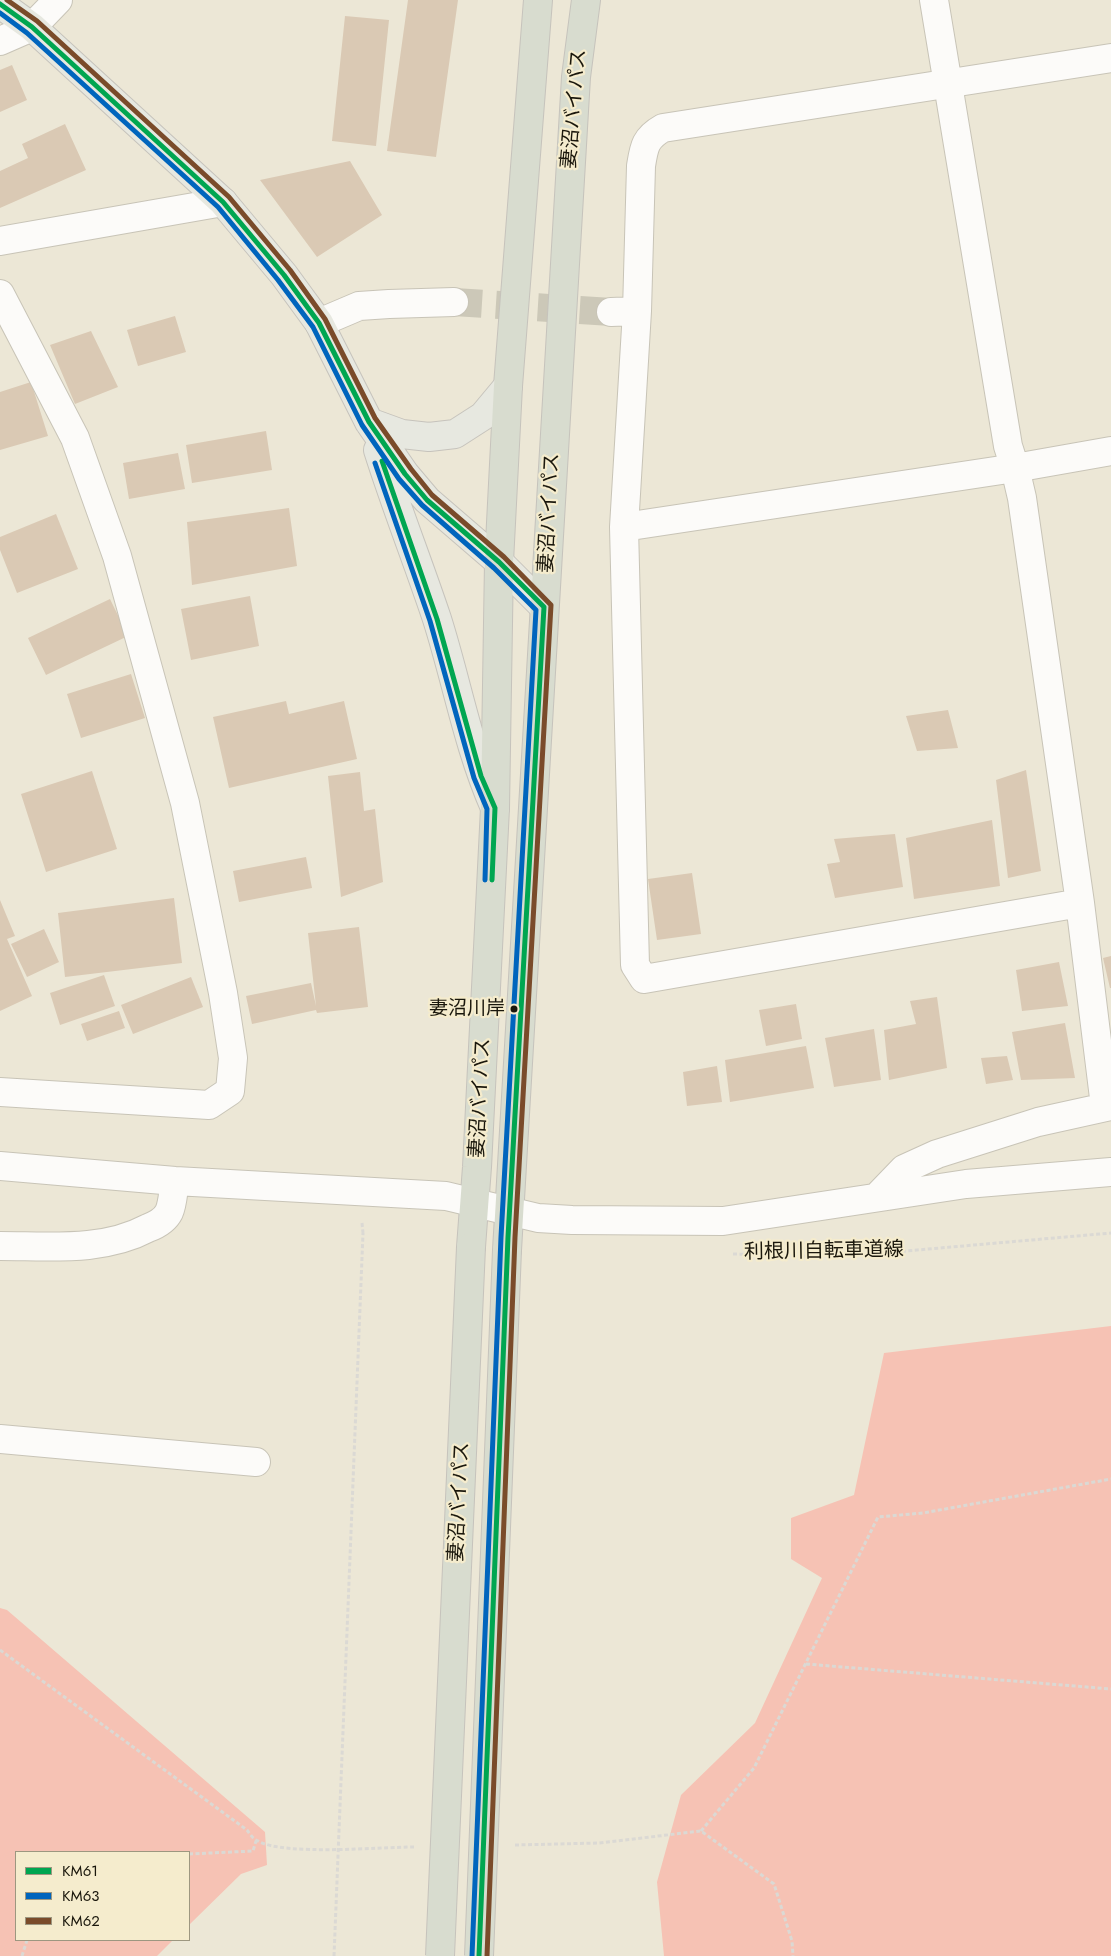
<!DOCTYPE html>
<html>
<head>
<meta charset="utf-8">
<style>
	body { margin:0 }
	#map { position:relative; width:1111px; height:1956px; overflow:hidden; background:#ece7d6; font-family:Jost,sans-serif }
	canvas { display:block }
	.legend { position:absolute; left:15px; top:1851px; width:175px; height:90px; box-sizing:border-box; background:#f5eccd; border:1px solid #9d9780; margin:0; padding:6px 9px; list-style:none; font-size:15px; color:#1a170c }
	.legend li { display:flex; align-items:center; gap:10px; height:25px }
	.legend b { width:25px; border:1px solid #9d9780 }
</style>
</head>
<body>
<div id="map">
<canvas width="1111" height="1956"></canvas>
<ul class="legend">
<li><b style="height:6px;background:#00a651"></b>KM61</li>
<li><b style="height:6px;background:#0065bd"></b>KM63</li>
<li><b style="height:6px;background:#7a4b2a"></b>KM62</li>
</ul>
</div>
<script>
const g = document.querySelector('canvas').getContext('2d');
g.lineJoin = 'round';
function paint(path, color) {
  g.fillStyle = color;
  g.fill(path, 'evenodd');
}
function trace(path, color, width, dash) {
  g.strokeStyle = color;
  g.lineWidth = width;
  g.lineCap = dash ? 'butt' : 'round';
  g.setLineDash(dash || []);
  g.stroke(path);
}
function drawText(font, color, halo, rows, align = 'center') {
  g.font = font + ' Jost,"Noto Sans JP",sans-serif';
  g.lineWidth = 4.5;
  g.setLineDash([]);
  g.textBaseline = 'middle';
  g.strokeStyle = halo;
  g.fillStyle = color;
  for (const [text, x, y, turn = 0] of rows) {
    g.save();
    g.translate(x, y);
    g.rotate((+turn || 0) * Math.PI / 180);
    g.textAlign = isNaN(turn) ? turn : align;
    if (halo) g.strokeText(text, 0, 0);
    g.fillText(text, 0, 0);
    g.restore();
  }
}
paint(new Path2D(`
	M1111,1326v630h-447l-7,-74 24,-87 74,-72 67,-145 -31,-19v-41l63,-23 30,-142z
	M0,1608l7,2 258,222 2,33 -26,9 -52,51v-73h-173v88h157l-16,16h-157z`), '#f6c2b4');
paint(new Path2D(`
	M408,0h50l-22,157 -49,-6z
	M345,16l44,4 -13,126 -44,-5z
	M12,65l15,35 -27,12v-42z
	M65,124l21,46 -86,38v-37l28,-13 -6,-14z
	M350,161l32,54 -65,42 -57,-77z
	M175,316l11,36 -48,14 -11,-36z
	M91,331l27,56 -43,17 -25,-59z
	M31,382l17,54 -48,14v-58z
	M266,431l6,39 -80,13 -6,-38z
	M178,453l7,36 -56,10 -6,-36z
	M289,508l8,58 -105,19 -5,-63z
	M56,514l22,55 -61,24 -17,-43v-13z
	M250,596l9,50 -68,14 -10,-51z
	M110,599l18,37 -82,39 -18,-37z
	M131,674l14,44 -64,20 -14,-44z
	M286,701l3,13 55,-13 13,58 -128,29 -16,-71z
	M948,710l10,38 -41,3 -11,-35z
	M1026,770l15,101 -33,7 -12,-98z
	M92,771l25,78 -71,23 -25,-78z
	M360,772l4,39 11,-2 8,73 -42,15 -13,-121z
	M992,820l8,66 -86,13 -8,-61z
	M895,834l8,53 -68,11 -8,-34 13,-2 -6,-23z
	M306,857l6,31 -73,14 -6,-31z
	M692,873l9,61 -44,6 -9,-61z
	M174,898l8,65 -117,14 -7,-64z
	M0,900l15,36 -8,3 25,57 -32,15z
	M359,927l9,80 -51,6 -1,-3 -64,14 -6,-28 65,-13 5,23 -8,-73z
	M44,929l15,33 -32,15 -16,-33z
	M1111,956v32h-1l-7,-30z
	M1059,962l9,44 -46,5 -6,-41z
	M104,975l11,31 -55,19 -10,-32z
	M191,977l12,30 -70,27 -12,-29z
	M937,997l10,71 -58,12 -5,-50 32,-6 -6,-23z
	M796,1004l6,35 -36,7 -7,-36z
	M119,1011l6,17 -38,13 -6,-17z
	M1065,1023l10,55 -54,2 -9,-48z
	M874,1029l7,51 -47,7 -9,-49z
	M806,1046l8,42 -84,14 -5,-42z
	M1007,1056l6,24 -27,4 -5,-26z
	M717,1066l5,36 -35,4 -4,-34z`), '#dac9b4');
trace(new Path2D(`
	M454,302l157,10`), '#ccc8b8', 28, [28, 14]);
const minor = new Path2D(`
	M934,0l74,446 7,22 7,30 58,405 25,203
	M0,41l32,-14 26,-27
	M0,241l223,-39
	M0,294l75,144 42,118 68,247 38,190 10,65 -3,33 -21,14 -209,-13
	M611,312l26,-1
	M319,323l40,-17 30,-2 65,-2
	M624,527l391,-59 96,-17
	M1080,903l-436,76 -9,-14 -11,-438 13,-216 4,-145c3,-19 4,-28 22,-38l448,-70
	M0,1166l175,15 271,15 92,22 34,2 151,1 243,-37 145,-12
	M877,1197l27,-28 33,-15 101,-32 73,-16
	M0,1246c50,0 103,6 148,-18 8,-3 17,-8 21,-16 4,-9 4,-21 6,-31
	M0,1439l256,23`);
const major = new Path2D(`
	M0,4l32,23 191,175 61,73 35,48 50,99 36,52 22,26 72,62 45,45
	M369,422l33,12 27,3 26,-3 28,-18 25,-30
	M378,450c18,57 40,112 59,169 20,63 31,128 58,189`);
const highway = new Path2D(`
	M471,1247l6,-80 18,-359 4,-246 9,-176 30,-386
	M507,1250l69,-1173 10,-77`);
trace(minor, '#c8c4b7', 30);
trace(major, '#c6c3bc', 30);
trace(highway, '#c6c3bc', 30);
trace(new Path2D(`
	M362,1223l1,10
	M733,1254l73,2 77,-3 228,-20
	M0,1650l247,180c3,4 6,9 11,11 26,15 122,6 156,6
	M806,1664l305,25
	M701,1831l53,-63 124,-251 45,-4 188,-34
	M515,1845l84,-2 102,-12 73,53 18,57 1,15
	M189,1854l64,-3 3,-10
	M22,1956l5,-16`), '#dbd9d4', 3, [4, 2.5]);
trace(minor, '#fcfbf9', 28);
trace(major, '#e7e8e0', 28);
trace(highway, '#d8dccf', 28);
const highwayBridge = new Path2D(`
	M440,1956l31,-709
	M479,1956l28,-706`);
trace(highwayBridge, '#c6c3bc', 30, []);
trace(new Path2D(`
	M334,1956l29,-723`), '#dbd9d4', 3, [4, 2.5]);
trace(highwayBridge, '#d8dccf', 28);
trace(new Path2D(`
	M0,4l32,23 191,175 61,73 35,48 50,99 36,52 22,26 72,62 45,45 -36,630 -29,719
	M382,461l55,158 44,157 14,32 -3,72`), '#00a651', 5);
trace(new Path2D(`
	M0,13l27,20 191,174 60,73 35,47 49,98 37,54 23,26 72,63 42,42 -35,627 -29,719
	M375,463l55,158 44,157 13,31 -2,71`), '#0065bd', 5);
trace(new Path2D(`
	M7,0l30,21 192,176 61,73 35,49 50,99 36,51 21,26 72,62 47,48 -36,632 -28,719`), '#7a4b2a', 5);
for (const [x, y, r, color] of [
	[514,1009,4.5,"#1a170c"]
]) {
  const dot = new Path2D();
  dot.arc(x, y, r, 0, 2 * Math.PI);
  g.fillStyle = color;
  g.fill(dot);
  trace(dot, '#f5eccd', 2);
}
drawText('19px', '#1a170c', '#f5eccd', [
	["妻沼川岸",505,1009]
], 'right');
drawText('20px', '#1a170c', '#f5eccd', [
	["妻沼バイパス",575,109,-85],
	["妻沼バイパス",550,513,-87],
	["妻沼バイパス",481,1098,-87],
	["利根川自転車道線",824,1252,-1],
	["妻沼バイパス",460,1502,-87]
]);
</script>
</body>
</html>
